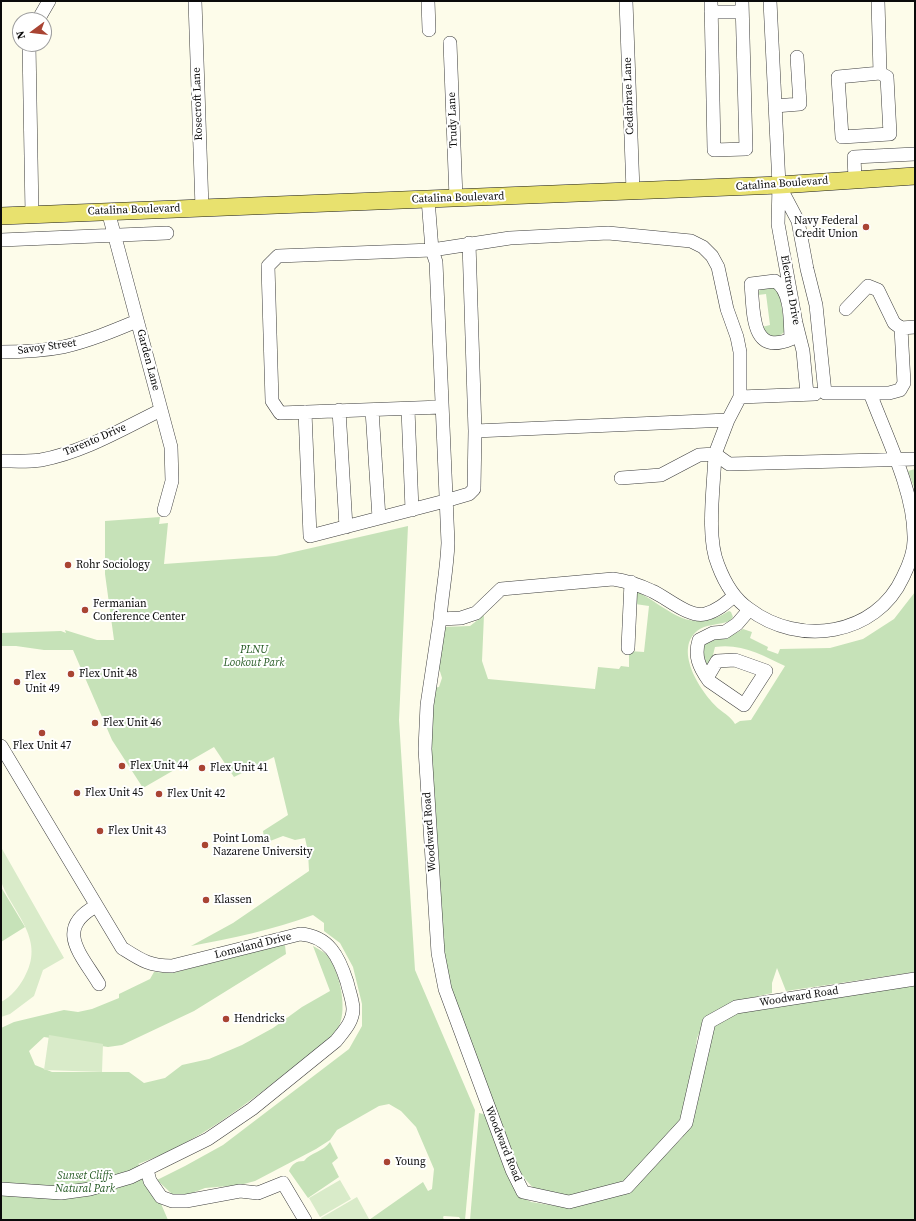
<!DOCTYPE html>
<html>
<head>
<meta charset="utf-8">
<style>
	body { margin:0 }
	#map { position:relative; width:916px; height:1221px; overflow:hidden; background:#fdfcea; font-family:"Source Serif 4",serif }
	canvas { display:block }
	.frame { position:absolute; inset:0; border:2px solid #0a0a0a; pointer-events:none }
	.north { position:absolute; left:12px; top:12px; width:40px; height:40px; box-sizing:border-box; background:#fff; border:1px solid #9d9d9d; border-radius:50%; rotate:255deg; font-size:11px; font-weight:700; line-height:16px; text-align:center; color:#0a0a0a }
	.north::after { content:''; display:block; margin:auto; width:14px; height:18px; background:#a94433; clip-path:polygon(50% 0,100% 100%,50% 72%,0 100%) }
</style>
</head>
<body>
<div id="map">
<canvas width="916" height="1221"></canvas>
<div class="frame"></div>
<div class="north">N</div>
</div>
<script>
const g = document.querySelector('canvas').getContext('2d');
g.lineJoin = 'round';
function paint(path, color) {
  g.fillStyle = color;
  g.fill(path, 'evenodd');
}
function trace(path, color, width, dash) {
  g.strokeStyle = color;
  g.lineWidth = width;
  g.lineCap = dash ? 'butt' : 'round';
  g.setLineDash(dash || []);
  g.stroke(path);
}
function drawText(font, color, halo, rows, align = 'center') {
  g.font = font + ' "Source Serif 4",serif';
  g.lineWidth = 4;
  g.setLineDash([]);
  g.textBaseline = 'middle';
  g.strokeStyle = halo;
  g.fillStyle = color;
  for (const [text, x, y, turn = 0] of rows) {
    g.save();
    g.translate(x, y);
    g.rotate((+turn || 0) * Math.PI / 180);
    g.textAlign = isNaN(turn) ? turn : align;
    if (halo) g.strokeText(text, 0, 0);
    g.fillText(text, 0, 0);
    g.restore();
  }
}
paint(new Path2D(`
	M761,286l18,2 4,28 4,14 -8,6h-11l-6,-9 8,-2 -4,-31 -8,1z
	M915,469v21l-7,-19z
	M160,517l-1,7 9,-1 -4,41 112,-8 132,-30 -9,194 16,250 60,140 -10,110h-4l-2,-3 -15,-1 -1,1 1,3h-75l54,-38 5,9 4,-2 2,-20 -18,-42 -15,-16 -12,-7 -10,2 -42,24 -7,10 -14,9 -61,32 -15,4 -35,3 -18,7 -15,-1 -15,-14 28,-14 38,-21 126,-96 13,-23v-22l-9,-37 -13,-24 -16,-12v-8l-11,-8c-40,15 -81,23 -122,31l42,-23 76,-52 -1,-19 -3,-14 -10,2 -12,-4 -18,7 -2,-12 25,-16 -14,-58 -40,20 -20,-30 -71,41 -31,-48 -39,-90h-29l-28,-4h-15v-13l60,-2 5,2 -1,-3 32,10h17l-9,-66v-53z
	M636,591c35,18 52,45 93,20l2,1 2,5 -3,4c-10,4 -25,3 -33,10 -24,20 5,63 22,78 6,5 12,8 16,15l5,-3 11,-1 34,-54c-23,-11 -44,-23 -70,-19l-3,12 -5,6 -5,-12 2,-9c14,-7 25,-6 39,-15l9,3 -2,6 18,9 -1,3 11,4 2,-5 50,-1 33,-9 31,-20 21,-27v380l-129,19 -9,-23 -5,15v10l-38,9 -19,9 -10,10 -8,17 -9,66 -11,21 -18,25 -40,35 -52,14 -31,-8 -20,-22 -73,-199 -15,-242 4,-40 7,-1 3,-9 -4,-13 6,-38 26,-1 14,-11 -2,46 6,18 107,10 3,-22 21,2 2,-3 8,1v-16l15,1 5,-46 -14,-2z
	M1,887l24,40 -24,15z
	M285,945l1,9 -92,57 -72,34 -14,2 -64,-10 -15,14 6,14 17,7h77l15,11 21,-5 17,-13 27,-6 33,-14 31,-17 29,-21 28,-16 -17,-45c4,2 9,5 13,8 13,14 22,54 13,72 -5,11 -32,30 -42,38 -49,39 -99,79 -159,100l8,5 22,51h-167v-192l13,-6 50,-12 14,2 14,-3 27,-11v-4l31,-15 4,-7 19,1 101,-27z
	M915,982v238h-445l9,-107 8,2 31,80 13,7 25,4 52,-8 27,-13 47,-47 14,-28 9,-54 7,-30 26,-16z
	M330,1142l8,16 -6,5 7,14 -31,21 -19,-27c3,-7 7,-10 15,-10 7,-9 19,-9 26,-19z`), '#c6e2b8');
paint(new Path2D(`
	M1,847l63,111 -21,12 -9,26 -24,18 -9,3v-15c11,-6 17,-14 23,-24 22,-38 -9,-62 -22,-94 -2,-7 -1,-28 -1,-37z
	M49,1035l54,9 -1,28 -58,-2z
	M340,1180l11,19 -31,18 -11,-19z
	M357,1197l12,22 -47,1 -1,-2z`), '#d9ebc9');
const minor = new Path2D(`
	M195,1l7,207
	M428,1l1,29
	M626,1l7,190
	M711,1l3,149 32,-1 -4,-148
	M770,1l9,184 -1,39 18,99 7,28 4,43
	M878,1l2,72
	M711,12h31
	M38,20l11,-19
	M450,43l6,155
	M29,44l3,170
	M880,73l7,4 3,57 -48,3 -4,-60z
	M775,106l25,-2 -3,-47
	M855,179l-1,-22 61,-3
	M780,187l18,34 9,48 9,36 9,88h64l11,-3 4,-7 -3,-55
	M428,199l4,51 4,12 12,281c-1,26 -6,50 -8,76l21,-1 15,-5 25,-24 112,-10c14,2 26,6 39,12 14,6 37,27 53,23 12,-3 21,-11 29,-18
	M108,211l63,236 1,34 -8,29
	M1,240l166,-7
	M775,281c17,10 15,41 16,58 -41,17 -37,-27 -40,-55z
	M846,309l22,-23 10,4 16,33 7,5 14,-1
	M1,352c21,0 42,-1 62,-5 26,-6 50,-16 74,-26
	M740,397l75,-3
	M442,407l-162,6 -8,-12 -4,-135 10,-10 154,-6 78,-12 98,-5 83,8 12,6 9,9 6,11 9,42 10,28 3,15v45l-12,23 -13,34 14,10 186,-5
	M408,409l4,101
	M339,410l7,117
	M372,410l7,108
	M305,412l5,124 135,-35 24,-7 5,-5 1,-58 -6,-188
	M475,431l253,-11
	M1,461c13,0 27,1 40,-1 43,-8 81,-31 120,-50
	M621,478l40,-3 38,-20 16,-1c-1,32 -9,83 3,111 6,16 16,34 31,44 50,38 127,27 154,-32 6,-12 12,-28 11,-41 0,-45 -28,-100 -44,-143
	M440,619l-13,86 -2,44 13,204 7,36 67,181 11,22 46,10 58,-15 59,-64 23,-101 27,-15 179,-28
	M628,648l3,-66
	M707,678l10,-17 18,-1 31,11 -22,34 -35,-24c-10,-14 -15,-25 -10,-41l14,-7 12,-1 12,-8 12,-14
	M1,746l121,202c19,12 27,18 50,18l128,-32c29,2 39,23 47,48 2,9 6,19 6,27 0,13 -10,23 -17,32l-84,68 -44,30 -77,38 -41,12 -29,4 -60,-4
	M96,906c-42,23 -15,48 3,78
	M147,1170l3,11 11,16 11,4h14l54,-10 18,2 25,-10 22,37`);
const major = new Path2D(`
	M1,216l778,-31 136,-9`);
trace(minor, '#3d3d3d', 14);
trace(major, '#1b1b1b', 18);
trace(minor, '#fff', 13);
trace(major, '#e8e16e', 17);
for (const [x, y, r, color] of [
	[866,227,4,"#a94433"],
	[68,565,4,"#a94433"],
	[85,610,4,"#a94433"],
	[71,674,4,"#a94433"],
	[17,682,4,"#a94433"],
	[95,723,4,"#a94433"],
	[42,733,4,"#a94433"],
	[122,766,4,"#a94433"],
	[202,768,4,"#a94433"],
	[77,793,4,"#a94433"],
	[159,794,4,"#a94433"],
	[100,831,4,"#a94433"],
	[205,845,4,"#a94433"],
	[206,900,4,"#a94433"],
	[226,1019,4,"#a94433"],
	[387,1162,4,"#a94433"]
]) {
  const dot = new Path2D();
  dot.arc(x, y, r, 0, 2 * Math.PI);
  g.fillStyle = color;
  g.fill(dot);
  trace(dot, '#fff', 1.5);
}
drawText('11px', '#0a0a0a', '#fff', [
	["Cedarbrae Lane",629,96,-92],
	["Rosecroft Lane",198,104,-92],
	["Trudy Lane",453,120,-92],
	["Catalina Boulevard",782,184,-4],
	["Catalina Boulevard",458,198,-2],
	["Catalina Boulevard",134,210,-2],
	["Electron Drive",790,290,80],
	["Savoy Street",47,347,-8],
	["Garden Lane",148,360,75],
	["Tarento Drive",95,440,-23],
	["Woodward Road",430,832,-94],
	["Lomaland Drive",253,946,-14],
	["Woodward Road",799,997,-9],
	["Woodward Road",503,1144,68]
]);
drawText('11px', '#0a0a0a', '#fff', [
	["Navy Federal",858,221,"right"],
	["Credit Union",858,234,"right"],
	["Rohr Sociology",76,565],
	["Fermanian",93,604],
	["Conference Center",93,617],
	["Flex Unit 48",79,674],
	["Flex",25,676],
	["Unit 49",25,689],
	["Flex Unit 46",103,723],
	["Flex Unit 47",42,746,"center"],
	["Flex Unit 44",130,766],
	["Flex Unit 41",210,768],
	["Flex Unit 45",85,793],
	["Flex Unit 42",167,794],
	["Flex Unit 43",108,831],
	["Point Loma",213,839],
	["Nazarene University",213,852],
	["Klassen",214,900],
	["Hendricks",234,1019],
	["Young",395,1162]
], 'left');
drawText('italic 11px', '#255a23', '#fff', [
	["PLNU",254,650],
	["Lookout Park",254,663],
	["Sunset Cliffs",85,1176],
	["Natural Park",85,1189]
]);
</script>
</body>
</html>
